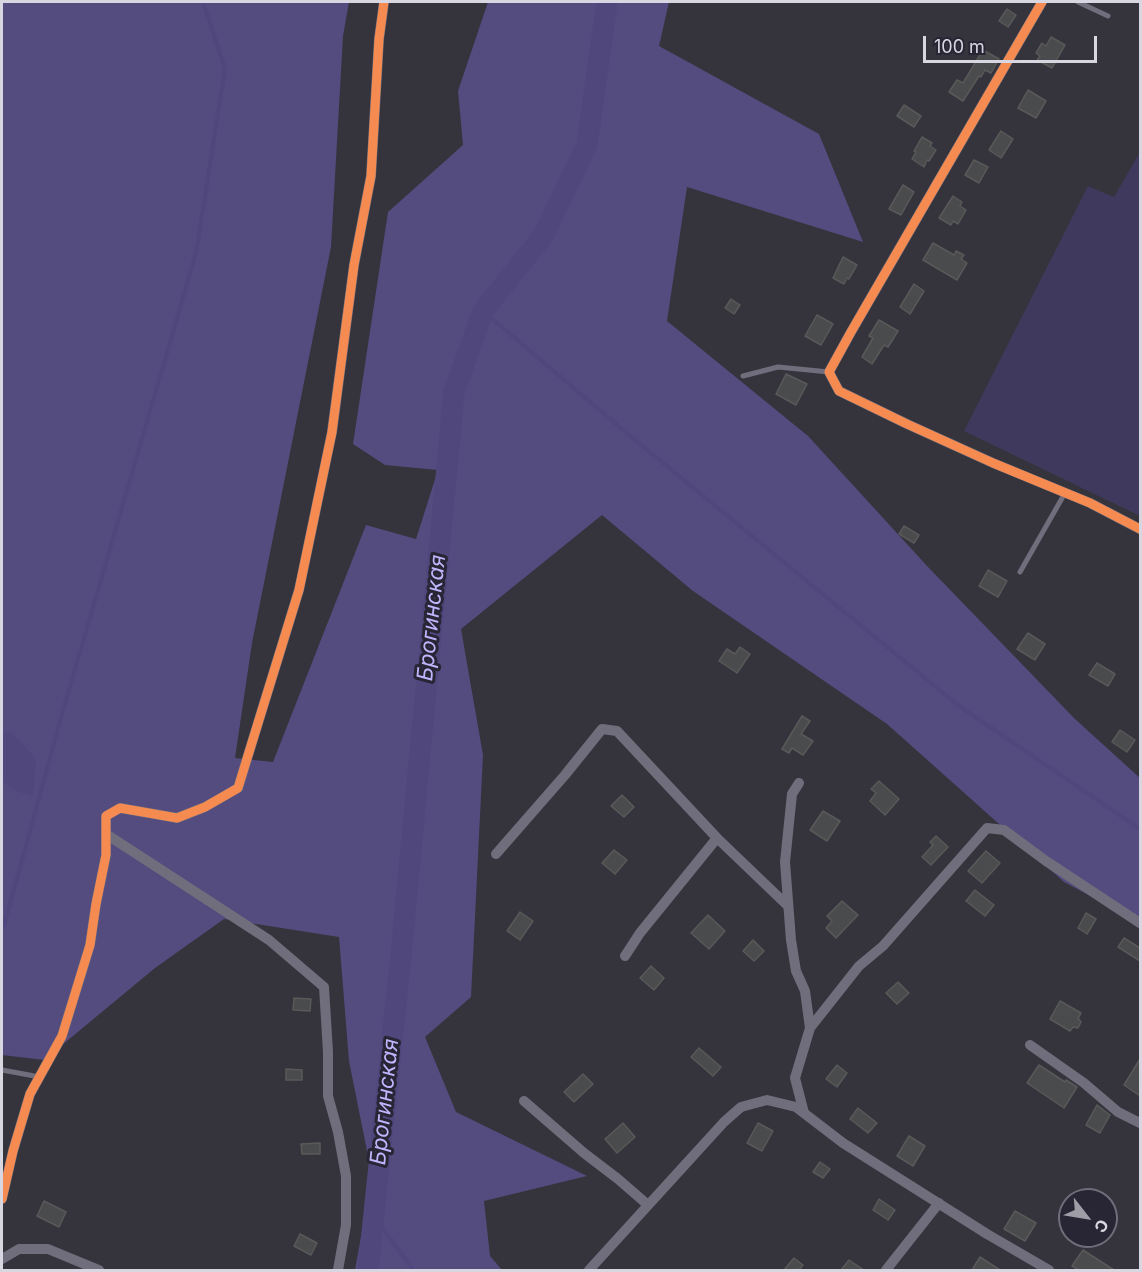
<!DOCTYPE html>
<html>
<head>
<meta charset="utf-8">
<style>
	body { margin:0 }
	#map { position:relative; width:1142px; height:1272px; overflow:hidden; background:#35343c; font-family:Inter,sans-serif }
	canvas { display:block }
	.frame { position:absolute; inset:0; border:3px solid #d8d7e1; pointer-events:none }
	.north { position:absolute; left:1058px; top:1188px; width:60px; height:60px; box-sizing:border-box; background:#282635; border:2px solid #6e6d7a; border-radius:50%; rotate:121deg; font-size:16px; font-weight:700; line-height:24px; text-align:center; color:#d8d7e1 }
	.north::after { content:''; display:block; margin:auto; width:21px; height:27px; background:#9f9ea7; clip-path:polygon(50% 0,100% 100%,50% 72%,0 100%) }
	.scale { position:absolute; left:923px; top:36px; width:174px; height:27px; box-sizing:border-box; border:3px solid #d8d7e1; border-top:0; padding-left:8px; font-size:18px; line-height:21px; white-space:nowrap; color:#d8d7e1; -webkit-text-stroke:4px #282635; paint-order:stroke }
</style>
</head>
<body>
<div id="map">
<canvas width="1142" height="1272"></canvas>
<div class="frame"></div>
<div class="north">С</div>
<div class="scale">100 m</div>
</div>
<script>
const g = document.querySelector('canvas').getContext('2d');
g.lineJoin = 'round';
function paint(path, color) {
  g.fillStyle = color;
  g.fill(path, 'evenodd');
}
function trace(path, color, width, dash) {
  g.strokeStyle = color;
  g.lineWidth = width;
  g.lineCap = dash ? 'butt' : 'round';
  g.setLineDash(dash || []);
  g.stroke(path);
}
function drawText(font, color, halo, rows, align = 'center') {
  g.font = font + ' Inter,sans-serif';
  g.lineWidth = 6;
  g.setLineDash([]);
  g.textBaseline = 'middle';
  g.strokeStyle = halo;
  g.fillStyle = color;
  for (const [text, x, y, turn = 0] of rows) {
    g.save();
    g.translate(x, y);
    g.rotate((+turn || 0) * Math.PI / 180);
    g.textAlign = isNaN(turn) ? turn : align;
    if (halo) g.strokeText(text, 0, 0);
    g.fillText(text, 0, 0);
    g.restore();
  }
}
paint(new Path2D(`
	M1140,152v364l-176,-85 124,-245 26,11z`), '#3f395d');
paint(new Path2D(`
	M2,2h347l-6,34 -12,211 -79,396 -17,115 38,4 93,-237 50,14 22,-69 -53,-5 -32,-21 35,-232 75,-67 -5,-54 30,-89h181l-10,44 160,88 44,108 -176,-55 -20,134 141,115 120,131 147,152 65,59v144l-76,-40 -177,-158 -194,-133 -91,-76 -141,114 22,126 -12,242 -46,40 31,75 131,64 -103,25 6,55 12,14h-147l17,-94 -23,-115 -10,-124 -115,-18 -69,49 -111,92 -42,-5z`), '#544b7f');
paint(new Path2D(`
	M2,731l10,2 24,26 -3,37 -17,-5 -14,-10z`), '#50477d');
trace(new Path2D(`
	M483,311l146,124 330,271 181,123
	M4,926l58,-212 134,-461 29,-184 -22,-67
	M374,1216l39,54`), '#50477d', 4);
trace(new Path2D(`
	M368,1270l33,-315 53,-563 29,-81 60,-75 44,-91 20,-143`), '#50477d', 21);
const building = new Path2D(`
	M1007,9l9,6 -8,12 -9,-6z
	M1051,37l14,8 -13,23 -15,-8 3,-4 -4,-3 6,-10 4,3z
	M983,50l16,9 -8,14 -6,-3 -4,7 -2,-1 -16,25 -14,-9 8,-12 6,3z
	M1028,90l18,11 -10,17 -18,-10z
	M904,105l17,11 -7,11 -17,-11z
	M1001,131l12,8 -12,19 -12,-8z
	M922,137l10,6 -2,3 6,4 -7,11 -2,-1 -3,7 -12,-8 4,-7 -2,-1z
	M974,160l14,7 -9,16 -14,-8z
	M903,185l11,7 -13,23 -12,-6z
	M953,196l9,6 -2,4 6,4 -8,14 -5,-3 -2,4 -12,-7z
	M933,243l21,12 2,-4 8,4 -3,4 6,4 -10,17 -34,-20z
	M843,257l14,8 -8,14 -2,-1 -3,6 -11,-6z
	M914,284l10,7 -14,23 -10,-7z
	M731,299l9,6 -6,9 -9,-6z
	M817,315l16,9 -12,21 -16,-9z
	M879,320l19,11 -10,16 -4,-2 -12,19 -10,-7 11,-19 -4,-2z
	M786,374l21,10 -11,21 -20,-11z
	M904,526l15,9 -5,8 -15,-9z
	M988,570l19,11 -9,16 -19,-11z
	M1028,633l17,11 -10,16 -18,-11z
	M740,647l10,7 -13,19 -18,-12 8,-12 8,5z
	M1097,663l18,11 -7,12 -19,-11z
	M802,716l8,5 -9,13 12,7 -10,14 -11,-7 -3,5 -7,-4z
	M1120,730l15,10 -8,12 -15,-10z
	M879,781l20,18 -14,16 -15,-14 6,-8 -5,-4z
	M622,795l12,12 -10,10 -13,-11z
	M823,811l17,10 -13,20 -17,-11z
	M936,836l12,11 -17,18 -9,-8 11,-12 -3,-3z
	M614,850l13,10 -12,14 -13,-11z
	M986,851l14,12 -18,20 -14,-12z
	M975,890l19,15 -9,11 -19,-15z
	M842,901l16,14 -22,23 -10,-10 6,-7 -5,-5z
	M520,912l13,9 -13,19 -13,-9z
	M1086,913l10,6 -9,15 -9,-6z
	M708,915l17,16 -16,18 -18,-16z
	M1124,938l16,10v13l-22,-14z
	M753,940l11,11 -10,10 -11,-10z
	M651,966l13,12 -10,12 -14,-12z
	M898,982l11,11 -12,11 -11,-11z
	M294,998l17,1 -1,12 -17,-1z
	M1060,1001l21,12 -3,5 3,4 -3,6 -5,-1 -3,4 -20,-12z
	M699,1048l22,19 -8,9 -22,-19z
	M1140,1059v37l-16,-11z
	M837,1065l10,8 -10,14 -11,-8z
	M1039,1065l26,17 1,-2 11,7 -13,21 -37,-25z
	M286,1069l16,1v10h-16z
	M583,1074l10,10 -19,18 -10,-10z
	M1097,1105l13,10 -10,18 -14,-8z
	M858,1108l19,15 -9,10 -18,-14z
	M623,1123l12,14 -18,16 -12,-14z
	M758,1123l15,8 -11,20 -15,-8z
	M909,1136l16,10 -12,20 -16,-10z
	M320,1143v11h-18l-1,-10z
	M820,1162l10,7 -7,9 -10,-6z
	M879,1199l16,11 -7,10 -15,-10z
	M44,1201l22,11 -7,15 -22,-11z
	M1015,1211l21,12 -11,18 -21,-12z
	M300,1234l17,9 -6,12 -17,-9z
	M1083,1250l31,20h-35l-7,-4z
	M980,1257l20,13h-28z
	M794,1258l9,7 -4,5h-15z
	M849,1260l15,10h-23z`);
paint(building, '#4a4b4c');
trace(building, '#595959', 1.5);
trace(new Path2D(`
	M1078,2l30,14
	M743,376l35,-9 51,5
	M1020,572l45,-79
	M2,1070l38,7`), '#706e7c', 5);
trace(new Path2D(`
	M1042,2l-191,330 -22,40 10,19 68,33 86,39 97,40 50,26
	M799,783l-7,11 -7,68 6,78 5,31 9,20 5,37
	M106,834l163,106 55,47 4,65v44l10,36 8,44v49l-8,45
	M496,854l69,-79 37,-46 15,2 100,107 71,68
	M625,956l15,-23 77,-95
	M1030,1045l54,38 34,29 22,11
	M524,1101l60,52 34,26 30,26
	M804,1113l-9,-35 15,-50 49,-62 24,-20 104,-118 17,2 42,31 94,62
	M2,1199l11,-48 17,-57 32,-58 28,-91 6,-41 10,-49v-39l14,-8 57,10 28,-11 33,-19 61,-198 33,-158 22,-167 17,-89 8,-137 5,-37
	M2,1259l17,-10h29l51,21
	M589,1270l135,-148 17,-15 26,-7 29,7 47,36 144,91 62,36
	M886,1270l53,-67`), '#706e7c', 10);
trace(new Path2D(`
	M1042,2l-191,330 -22,40 10,19 68,33 86,39 97,40 50,26
	M2,1199l11,-48 17,-57 32,-58 28,-91 6,-41 10,-49v-39l14,-8 57,10 28,-11 33,-19 61,-198 33,-158 22,-167 17,-89 8,-137 5,-37`), '#f68b52', 9);
drawText('italic 22px', '#bfb5fc', '#282635', [
	["Брогинская",432,618,-84],
	["Брогинская",385,1102,-84]
]);
</script>
</body>
</html>
